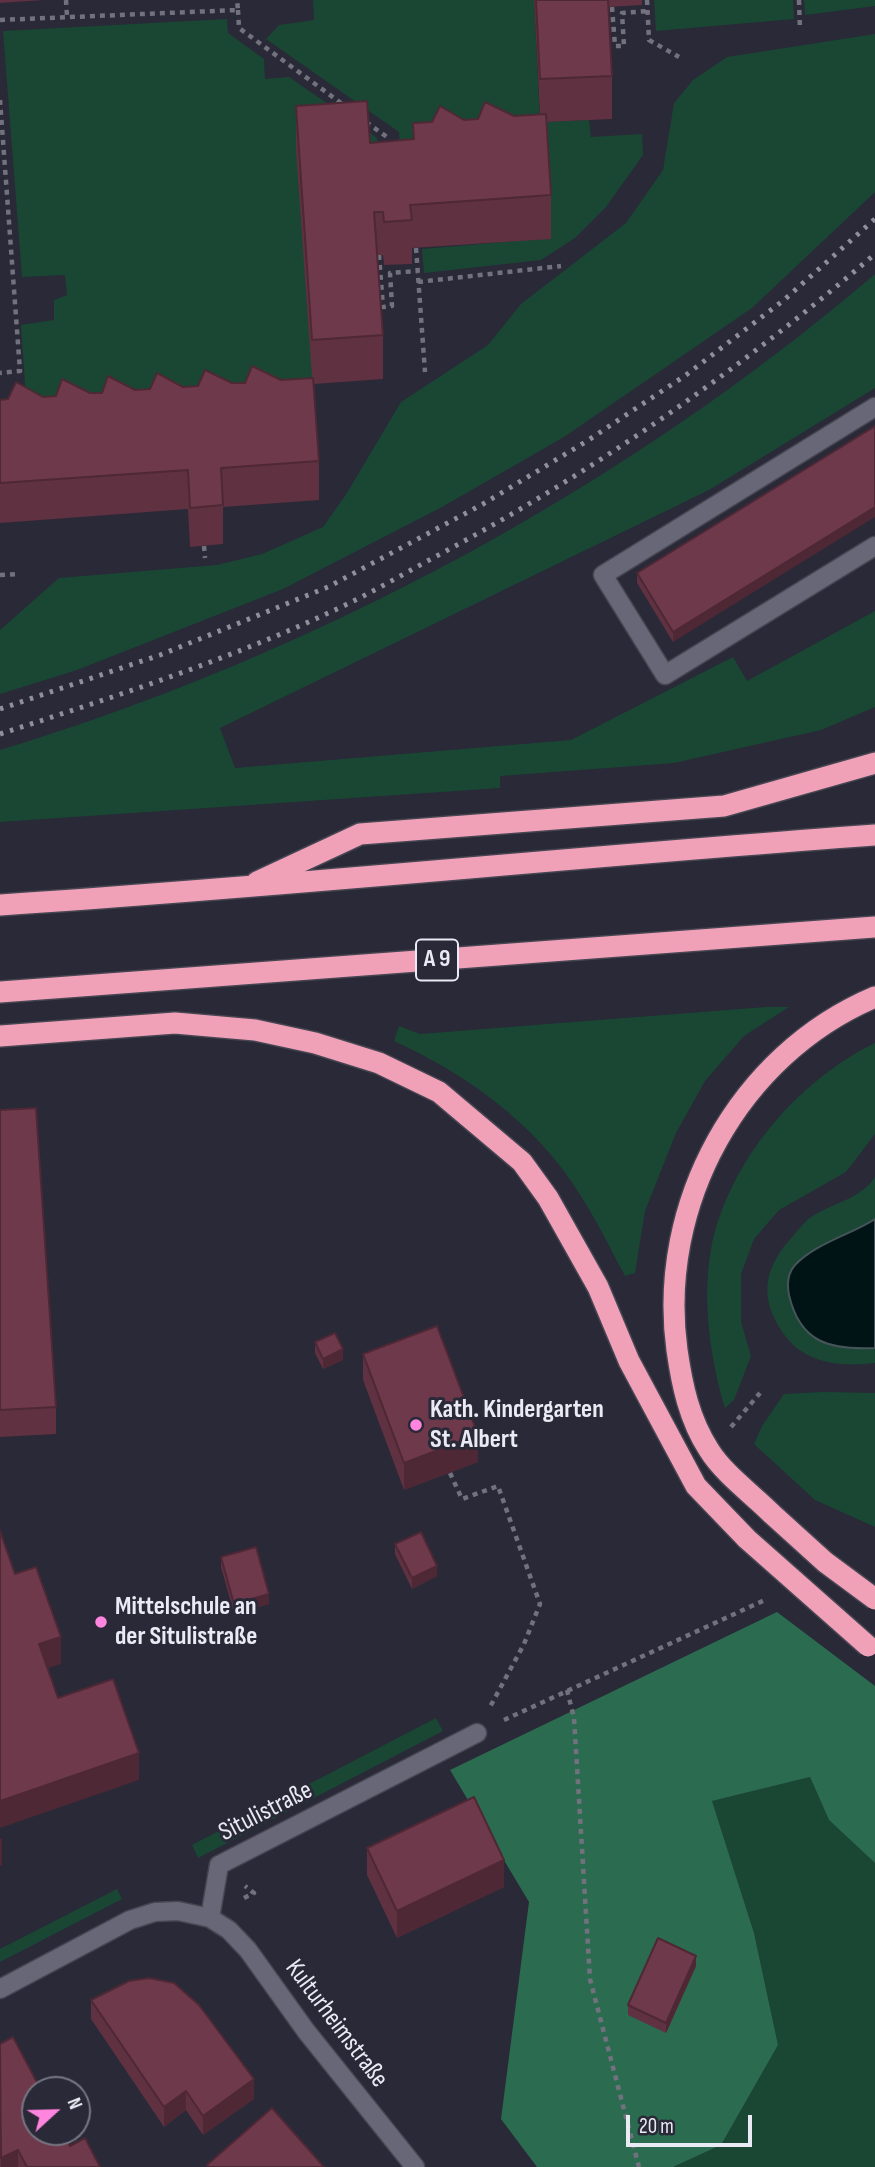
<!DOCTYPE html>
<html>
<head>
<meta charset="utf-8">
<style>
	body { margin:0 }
	#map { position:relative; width:875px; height:2167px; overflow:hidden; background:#292937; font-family:"Sofia Sans Condensed",sans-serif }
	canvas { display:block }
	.north { position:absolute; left:21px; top:2076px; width:70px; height:70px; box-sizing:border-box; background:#292937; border:2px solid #767683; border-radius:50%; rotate:68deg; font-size:19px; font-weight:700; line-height:28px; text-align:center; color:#eaeaf4 }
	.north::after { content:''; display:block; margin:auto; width:24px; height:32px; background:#ff85de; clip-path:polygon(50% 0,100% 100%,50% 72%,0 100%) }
	.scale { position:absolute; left:626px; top:2115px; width:126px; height:32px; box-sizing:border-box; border:4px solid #eaeaf4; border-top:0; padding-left:9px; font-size:21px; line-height:24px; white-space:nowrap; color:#eaeaf4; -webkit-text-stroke:5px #292937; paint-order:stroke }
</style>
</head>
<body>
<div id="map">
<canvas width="875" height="2167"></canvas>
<div class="north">N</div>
<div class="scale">20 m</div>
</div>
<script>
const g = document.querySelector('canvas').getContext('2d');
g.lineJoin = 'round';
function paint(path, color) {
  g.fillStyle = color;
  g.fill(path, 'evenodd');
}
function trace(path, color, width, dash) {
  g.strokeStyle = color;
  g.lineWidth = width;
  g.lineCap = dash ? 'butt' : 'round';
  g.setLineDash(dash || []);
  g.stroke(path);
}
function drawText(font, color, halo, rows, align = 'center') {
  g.font = font + ' "Sofia Sans Condensed",sans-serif';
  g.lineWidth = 6;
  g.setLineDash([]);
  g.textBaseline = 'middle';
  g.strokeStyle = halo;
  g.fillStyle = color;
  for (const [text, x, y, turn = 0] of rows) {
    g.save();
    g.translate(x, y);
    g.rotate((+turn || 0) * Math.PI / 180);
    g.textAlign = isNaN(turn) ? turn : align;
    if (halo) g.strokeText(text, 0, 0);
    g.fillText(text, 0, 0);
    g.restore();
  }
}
paint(new Path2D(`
	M313,0h221l6,122 49,-2 2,17 51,-3 1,21 -37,52 -31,31 -34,22 -117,13 -2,-24 129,-11 -150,-81 -2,-25 -133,-93 13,-14 35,-5z
	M654,0h139l1,19 -138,12z
	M804,0h71v6l-70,9z
	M227,19l1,14 36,26 1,20 24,-2 88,61 1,10 -66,236 -285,30 -6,-89 33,-5v-20l13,-5 -2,-20 -43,2 -19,-246z
	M875,34v158l-123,116 -188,129 -122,70 -159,82 -206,81 -77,24v-64l59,-52 158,-13 45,-11 61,-27 24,-34 54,-91 87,-57 33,-41 105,-81 37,-53 11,-67 19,-23 34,-23z
	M875,274v114l-166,102 -489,238 15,40 336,-28 162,-83 14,24 128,-70v96l-54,23 -147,33 -174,13v12l-500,34v-72c314,-95 625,-262 875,-476z
	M766,1007h23l-45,29 -39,45 -29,52 -31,78 -10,62 -10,3c-16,-30 -31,-61 -50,-89 -43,-66 -111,-114 -181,-146l5,-15 21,8z
	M875,1043v91l-29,38 -67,38 -25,29 -13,35v48l10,34 -17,44 -9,8c-15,-49 -23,-109 -14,-159 17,-87 86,-168 164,-206z
	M875,1177v42l-6,3 -10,127 16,-1v15c-34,4 -71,1 -92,-30 -25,-36 -19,-66 10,-97 5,-6 11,-14 18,-19 21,-14 50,-18 64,-40z
	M823,1392l52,1v134l-60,-27 -61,-56 8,-18 22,-32z
	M436,1718l7,13 -245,127 -6,-13z
	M810,1777l19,43 46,43v304h-202l48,-22 57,-100 -24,-112 -42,-132z
	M117,1889l5,10 -122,63v-13z`), '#194734');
paint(new Path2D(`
	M777,1612l98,74v177l-46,-43 -19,-43 -98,24 42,132 24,112 -57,100 -48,22h-136l-36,-48 28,-217 -79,-132z`), '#2b6c51');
const water = new Path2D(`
	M875,1219v129c-45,2 -75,-5 -86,-53 -2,-10 -1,-22 6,-30 21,-22 55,-30 80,-46z`);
paint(water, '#001416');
trace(water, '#465459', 2);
const minor = new Path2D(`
	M875,407l-272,168 62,100 210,-129
	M210,1918l9,-53 258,-132
	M0,1989l130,-69 25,-8 23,-1 32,7 19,12 19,20 58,81 109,136`);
const highway = new Path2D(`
	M257,882l103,-48 364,-28 151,-43
	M0,905c292,-19 583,-49 875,-70
	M0,992l875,-65
	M0,1036l175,-13 80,7 60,13 64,20 60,29 83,70 26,36 50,89 31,74 67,125 51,53
	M772,1514c-20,-20 -48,-40 -63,-64 -20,-31 -27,-65 -32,-100 -20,-145 61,-295 198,-353`);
trace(minor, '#464551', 21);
trace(highway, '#464551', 24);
trace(new Path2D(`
	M66,0l1,17
	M647,0l2,40 30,17
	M799,0l1,30
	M612,7l3,39h9l-2,-33 26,-2
	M238,10l1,18 106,78
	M0,20l238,-10 -1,-10
	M0,100l20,271 -20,2
	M366,122l21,15 1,7
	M416,248l9,124
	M379,255l4,52 9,-1 -2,-33 28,-2
	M418,282l143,-16
	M204,546l1,12
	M0,575l18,-1
	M731,1427l29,-34
	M450,1473l12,26 36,-13 42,118 -16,40 -34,63
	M567,1690l7,28 16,261 49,188
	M504,1720l263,-121
	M244,1898l10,-5 -9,-7`), '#72727e', 4.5, [5, 5]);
trace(minor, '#676778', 18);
trace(highway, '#f0a1b8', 21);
trace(new Path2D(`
	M0,709l160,-54 168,-68 155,-83 104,-63 99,-66 98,-75 91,-81
	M0,734c114,-37 228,-74 337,-125 32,-15 63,-33 94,-50 160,-85 306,-187 444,-305`), '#90909c', 5, [3.5, 7]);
const highwayBridge = new Path2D(`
	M772,1514l53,48 50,37
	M747,1539l121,107`);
trace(highwayBridge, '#464551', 24, []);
trace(highwayBridge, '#f0a1b8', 21);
paint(new Path2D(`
	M0,0h44l-44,3z
	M534,0h108v5l-34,2 4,69v43l-66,3 5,73v44l-139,9v16l-28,1 -1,-10h-6l6,80v44l-69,5 5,77v39l-96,7v37l-33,3 -2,-38 -188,14v-123l312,-22 -16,-229v-43l74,37 43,-3v-17l127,-9z
	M875,426l-202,216 -36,-59v-10z
	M0,1110l56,297v27l-56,3z
	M315,1342l28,18 -20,9 -8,-16z
	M363,1354l115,108 -74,28 -41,-110z
	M395,1544l42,32 -25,13 -17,-35z
	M221,1557l48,47 -35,10 -13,-47z
	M367,1848l137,39 -107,51 -30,-63z
	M696,1966l-30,67 -38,-18v-10z
	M91,2000l163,99 -51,36 -17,-25 -22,17 -73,-108z
	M0,2044l70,102 30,21h-100z`), '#5f3141');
paint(new Path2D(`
	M875,507v10l-202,125v-10z
	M343,1349v11l-20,9v-10z
	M478,1435v27l-74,28v-27z
	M437,1566v10l-25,13v-11z
	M269,1594v10l-35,10v-10z
	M61,1637v27l-22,7v-27z
	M139,1753v27l-139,48v-27z
	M2,1838v27l-2,1v-27z
	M504,1860v27l-107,51v-27z
	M696,1956v10l-30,67v-10z
	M254,2079v20l-51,36v-19z
	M186,2091v19l-22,17v-20z
	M18,2150v17h-17v-9z`), '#4e2835');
const building = new Path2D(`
	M536,0h72l4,76 -72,3z
	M367,101l3,42 44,-4 -1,-16 19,-1 8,-16 24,14 14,-1 7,-17 29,14 32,-2 5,81 -141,10 2,15 -28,2 -1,-10h-9l9,123 -71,5 -16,-234z
	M252,366l29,14 32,-2 6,83 -98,7 2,37 -33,3 -2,-38 -188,13v-83l8,-1 8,-17 27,15 13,-1 6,-17 28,14h12l6,-17 27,14 15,-1 7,-16 26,14 15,-1 7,-16 27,13h13z
	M875,426v81l-202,125 -36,-59z
	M36,1108l20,299 -56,3v-300z
	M437,1326l41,109 -74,28 -41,-109z
	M335,1333l8,16 -20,10 -8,-17z
	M0,1531l15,43 21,-7 25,70 -22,7 19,54 55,-19 26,74 -139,48z
	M421,1532l16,34 -25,12 -17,-34z
	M256,1547l13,47 -35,10 -13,-47z
	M474,1797l30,63 -107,51 -30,-63z
	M658,1938l38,18 -30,67 -38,-18z
	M149,1978l25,5 25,22 55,74 -51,37 -17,-25 -22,16 -73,-107 38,-19z
	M13,2037l28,53h-6v42h28l7,14 15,-8 15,29h-73l-9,-17 -17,8 -1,-114z
	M272,2108l52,59h-115l-2,-2z`);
paint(building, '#6f394c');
trace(building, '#4e2835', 2);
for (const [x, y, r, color] of [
	[416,1425,7,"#ff85de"],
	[101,1622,7,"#ff85de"]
]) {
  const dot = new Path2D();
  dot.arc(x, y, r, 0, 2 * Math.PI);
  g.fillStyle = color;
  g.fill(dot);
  trace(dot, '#292937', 2.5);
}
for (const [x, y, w] of [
	[437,960,42]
]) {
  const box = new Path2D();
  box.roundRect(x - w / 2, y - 20.5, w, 41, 5);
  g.fillStyle = '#292937';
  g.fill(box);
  trace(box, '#eaeaf4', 2);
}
drawText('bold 24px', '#eaeaf4', null, [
	["A 9",437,960]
]);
drawText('bold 26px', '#eaeaf4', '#292937', [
	["Kath. Kindergarten",430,1410],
	["St. Albert",430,1440],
	["Mittelschule an",115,1607],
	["der Situlistraße",115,1637]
], 'left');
drawText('26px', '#eaeaf4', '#292937', [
	["Situlistraße",266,1812,-27],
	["Kulturheimstraße",336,2024,53]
]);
</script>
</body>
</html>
